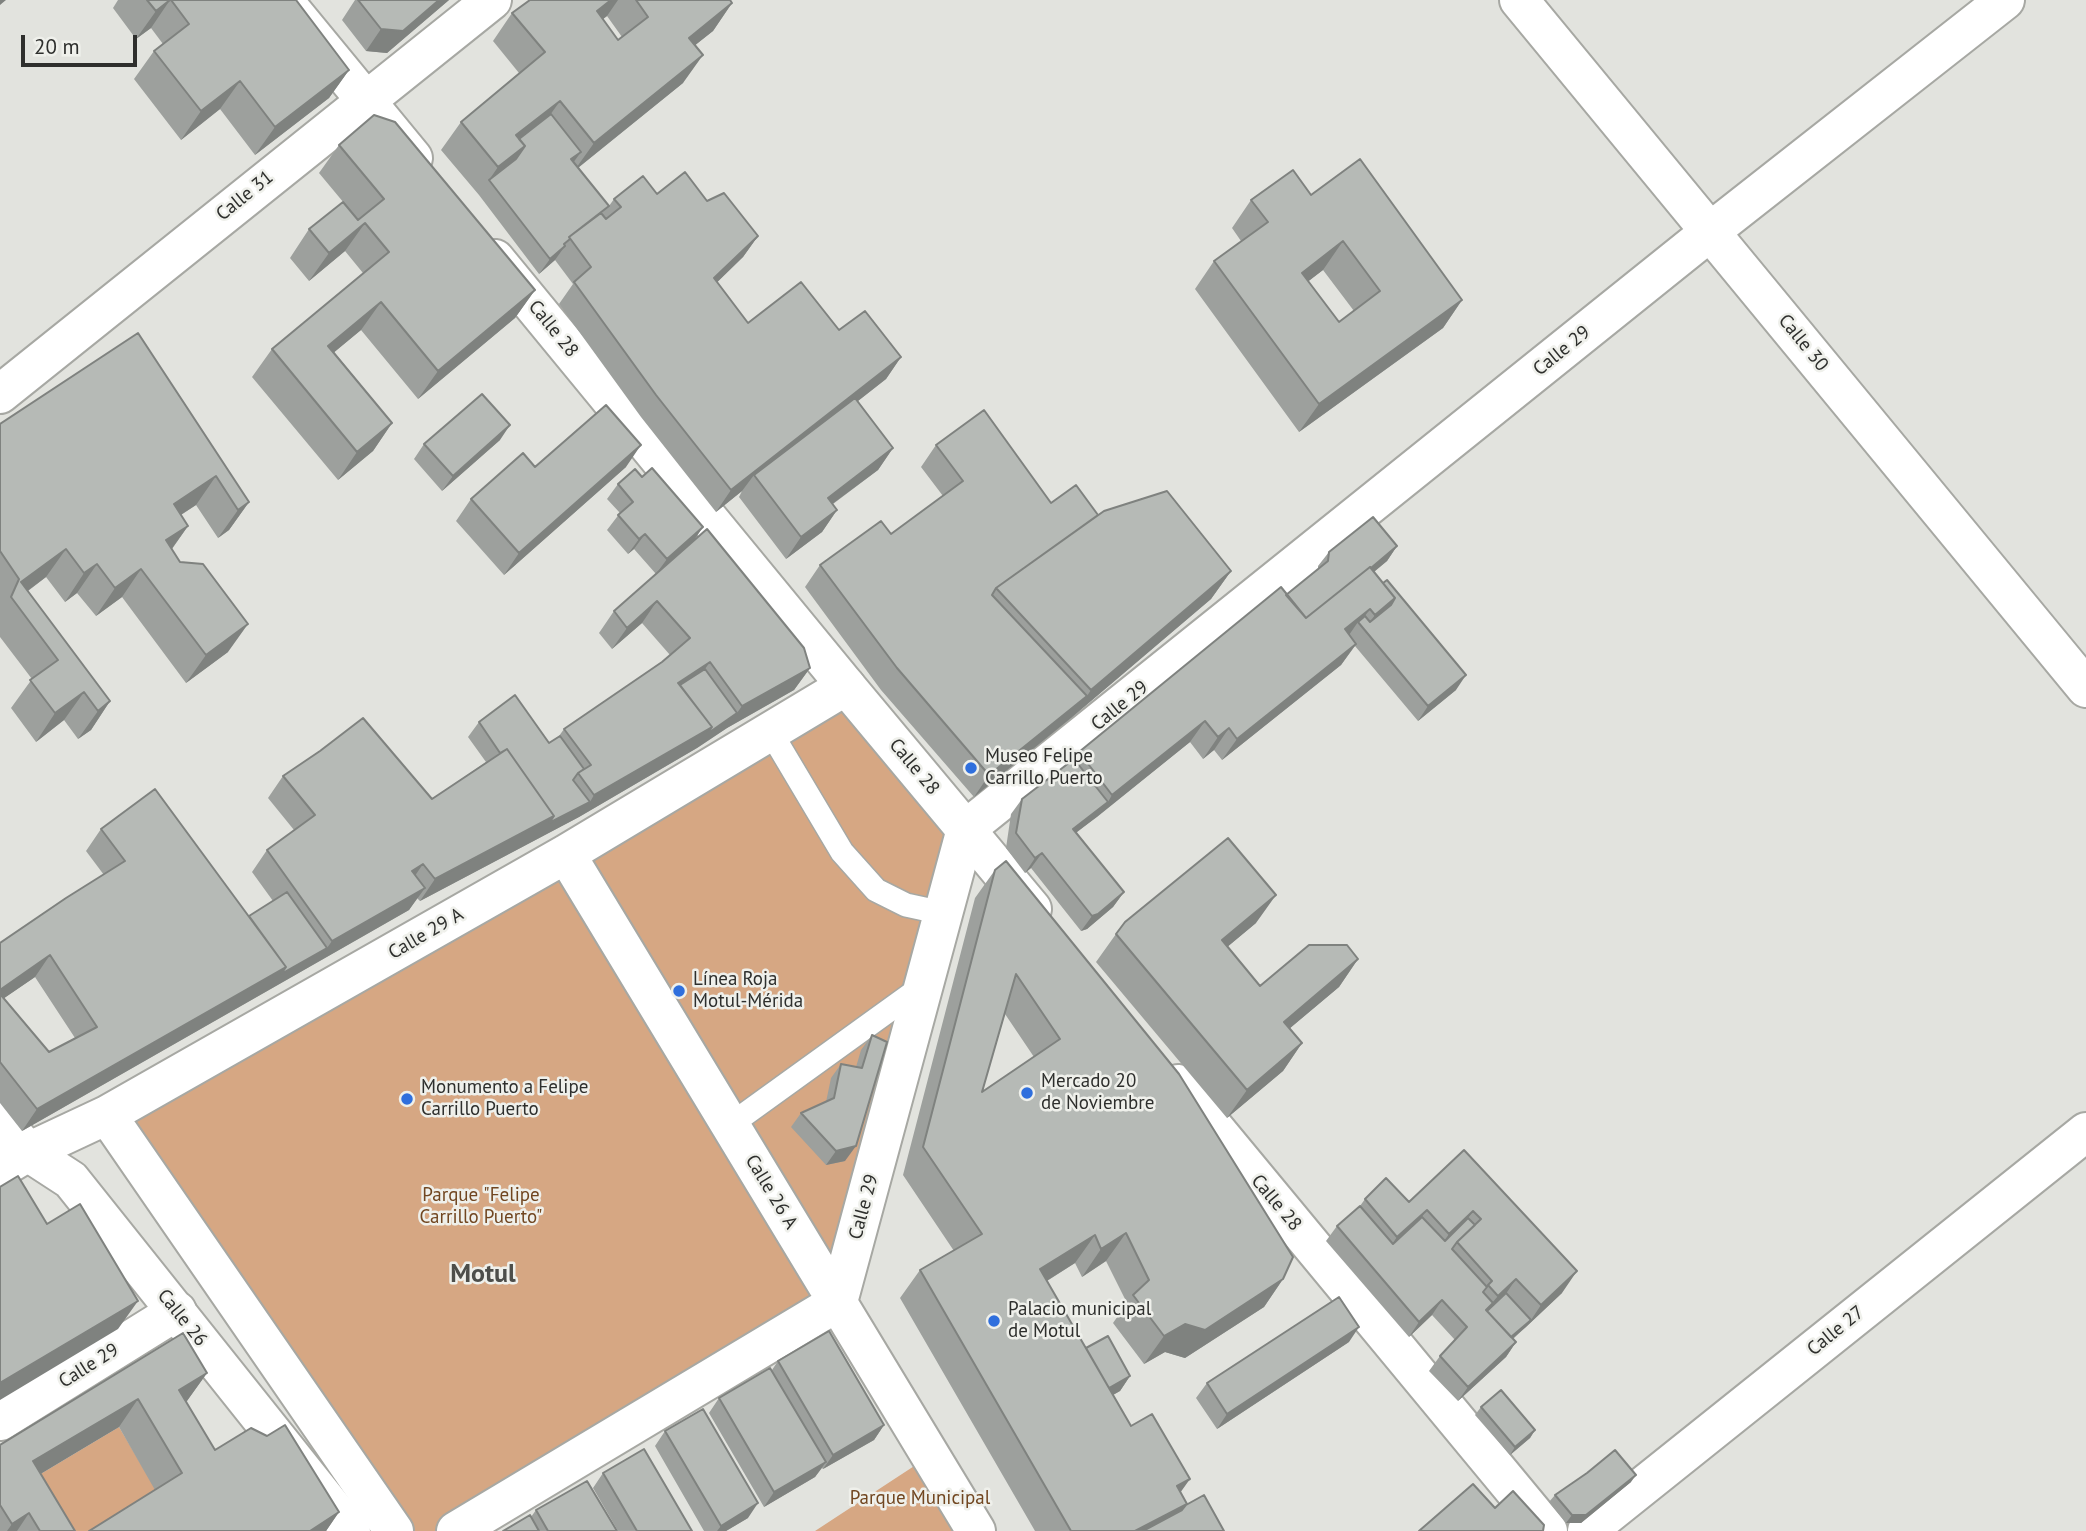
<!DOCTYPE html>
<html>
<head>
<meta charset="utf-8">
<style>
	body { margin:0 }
	#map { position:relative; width:2086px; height:1531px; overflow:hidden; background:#e2e3de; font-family:"PT Sans",sans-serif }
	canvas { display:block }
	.scale { position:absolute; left:21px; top:35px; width:116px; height:32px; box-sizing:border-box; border:4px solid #2e2f2d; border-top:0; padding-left:9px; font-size:21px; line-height:24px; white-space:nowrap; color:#2e2f2d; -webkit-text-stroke:5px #eff0eb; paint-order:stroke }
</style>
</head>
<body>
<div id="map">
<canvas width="2086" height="1531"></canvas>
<div class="scale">20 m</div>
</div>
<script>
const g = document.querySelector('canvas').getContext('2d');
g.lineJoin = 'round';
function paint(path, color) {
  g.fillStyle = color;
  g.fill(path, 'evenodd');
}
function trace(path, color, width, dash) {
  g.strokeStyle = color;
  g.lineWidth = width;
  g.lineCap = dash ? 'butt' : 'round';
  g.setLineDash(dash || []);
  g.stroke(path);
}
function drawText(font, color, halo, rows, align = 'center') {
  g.font = font + ' "PT Sans",sans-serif';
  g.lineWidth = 5;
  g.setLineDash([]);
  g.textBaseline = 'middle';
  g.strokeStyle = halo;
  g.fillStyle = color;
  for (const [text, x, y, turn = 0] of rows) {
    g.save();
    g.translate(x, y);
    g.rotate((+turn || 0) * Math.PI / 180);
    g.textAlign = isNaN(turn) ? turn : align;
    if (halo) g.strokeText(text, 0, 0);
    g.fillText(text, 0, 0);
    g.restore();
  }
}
paint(new Path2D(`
	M846,686l120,143 -128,473 -382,229h-63l-286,-416z
	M119,1427l45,76 -47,28h-79l-24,-41z
	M931,1455l45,76h-161z`), '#d6a783');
const service = new Path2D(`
	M770,731l72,121 34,38 30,15 37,8
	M730,1125l194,-140`);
const minor = new Path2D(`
	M1519,0l567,688
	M0,394l492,-394
	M566,854l410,677
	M107,1115l287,416
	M0,1169l28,-17 79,-37 459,-261 280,-168
	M0,1421l177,-110
	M456,1531l382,-229 128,-473`);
const secondary = new Path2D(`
	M283,0l130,158
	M495,259l351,427 186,223
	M966,829l745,-598 294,-231
	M1178,1084l370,447
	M0,1118l28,34 43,28 280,351
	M1587,1531l499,-399`);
trace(service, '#a7a8a3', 26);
trace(minor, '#a7a8a3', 42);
trace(secondary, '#a7a8a3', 42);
trace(service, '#fff', 23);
trace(minor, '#fff', 38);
trace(secondary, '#fff', 38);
paint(new Path2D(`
	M118,0h178l53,70 -20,28 -74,57 -35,-46 -39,31 -47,-61 20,-28 9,-7 -12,-16 -15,11 -23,-31z
	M355,0h94l-62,53 -21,-2 -24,-31z
	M530,0h200l2,3 -19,28 -18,14 -12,38 -105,85 31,38 5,-7 43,-5 50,7 51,35 -15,21 -26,25 31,41 91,7 62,27 -15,22 -28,22 35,47 -15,22 -45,34 4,6 -15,22 -36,27 -47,-62 3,-6 -26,21 -75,-95 -82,-113 14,-20 -18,-24 -16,14 -60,-79 -38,-45 20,-28 58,-49 -26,-32 19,-28zM607,16l15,21 -4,3 -15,-21z
	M339,145l196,145 -20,28 -97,81 -57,-69 -27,22 58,71 -19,28 -35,29 -86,-103 20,-28 91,-76 -18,-22 -36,30 -19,-23 19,-29 40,-20 -30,-36z
	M1311,195l151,105 -19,28 -144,104 -104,-143 19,-28 27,-20 -9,-13 19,-28zM1323,270l31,41 -15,11 -31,-41z
	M138,333l111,169 -20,28 -11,8 -22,-33 -15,10 7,11 -16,23 56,103 -42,31 -64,-86 -26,19 -19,-23 -12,9 -19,-25 -18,14 82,110 -19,29 -13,9 -14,-19 -28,22 -25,-34 21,-29 -32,-42v-213z
	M500,440l-58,51 -28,-32 10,-15z
	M936,445l115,58 47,12 133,56 -20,28 -140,119 -97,79 -93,-107 -76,-103 15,-22 71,-31 52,-38 -22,-29z
	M535,467h91l-122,108 -48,-54 15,-22z
	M618,484l75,58 117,126 -16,22 -67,38 -30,20 -118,69 -159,84 -3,-3 -8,12 -387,221 -22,-28v-160l104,-68 -18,-24 15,-22 148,87 24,-15 -21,-29 15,-22 27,-20 -26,-32 15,-22 149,23 54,-37 -18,-25 11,-15 70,21 10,-7 5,-7 98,-67 8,-7 -28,-32 -30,26 -13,-16 15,-22 42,-37 -22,-25 -6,5 -21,-24 13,-17 -13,-14zM35,977l40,61 -26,14 -45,-54z
	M1397,546l-10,15 -13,11 82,118 -38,31 -63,-75 -14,19 -119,95 -8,-10 -11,9 -13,-17 -114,91 48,59 -11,15 -26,22 -6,2 -50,-63 -6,5 -19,-25 5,-34 11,-15 52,-40 5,-7 207,-157 32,-26v-3l11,-14z
	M995,870l288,409 -19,28 -79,51 -20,-6 -21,12 -31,-41 14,-20 -21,-42 -24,16 -7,-14 -28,18 39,67 44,28 -10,15 -7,4 18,31 49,67 7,11 37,27h-189l-135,-233 20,-28 34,-19 -51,-76 72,-277zM1005,1014l29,43 -52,35z
	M1256,923l-29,24 33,39 98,-27 -19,28 -49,41 12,15 -19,28 -56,47 -131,-156 20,-28z
	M872,1035l-27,126 -19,4 -35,-38 10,-14 25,-11 5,-24 10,-14 15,3 5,-17z
	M1464,1150l98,143 -49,46 3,3 -10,15 -48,44 -29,-30 11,-15 15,-16 -23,-25 -23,22 -83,-96 11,-15 23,-20 5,-7 44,3z
	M1349,1342l-132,87 -21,-31 11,-15z
	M778,1361l106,64 -10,15 -51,29 -1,-1 -7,9 -51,30 -55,-94 10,-15 53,-28z
	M207,1373l-21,29 29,48 124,62 -13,19h-237l66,-41 -36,-63 -79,46 35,58h-75v-86z
	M1481,1407l54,23 -5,8 -20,17 -35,-40z
	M665,1431l83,87 -22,13h-22l-49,-85z
	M603,1473l89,58h-74l-25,-43z
	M1587,1473l44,9 -50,41h-15l-17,-21 6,-7z
	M536,1510l81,21h-114l28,-14z`), '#9da09d');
paint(new Path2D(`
	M0,0h6l-6,5z
	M170,0l-19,28 -15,11 20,-28z
	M439,0h10l-62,53 -21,-2 15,-22z
	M611,0h7l-11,16 -30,23 20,-28z
	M732,3l-19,28 -44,35 20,-28z
	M703,55l-20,28 -109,88 20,-28z
	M349,70l-20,28 -74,57 20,-28z
	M240,81l-20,28 -39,31 20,-29z
	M560,101l-20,28 -30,24 6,-18z
	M525,146l-20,28 -16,6 9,-13z
	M581,152l-11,15 1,-8z
	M365,223l-20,28 -36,30 20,-28z
	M758,236l-15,21 -44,43 15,-22z
	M1343,241l-20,29 -40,31 19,-28z
	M565,246l-10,14 -16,14 11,-15z
	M535,290l-20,28 -97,81 20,-28z
	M1462,300l-19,28 -144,104 20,-28z
	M381,302l-20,28 -53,44 20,-28z
	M901,357l-15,22 -129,101 -3,-5 -12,16 -26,21 15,-22z
	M392,423l-19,28 -35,29 19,-28z
	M510,425l-10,15 -58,51 11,-15z
	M641,445l-15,22 -122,108 15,-22z
	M893,448l-15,22 -66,49 16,-21z
	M216,476l-20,29 -42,27 20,-28z
	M249,502l-20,28 -11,8 20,-28z
	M837,510l-15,22 -36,27 15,-22z
	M188,526l-20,28 -2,-14z
	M703,527l-10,15 -37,32 11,-15z
	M645,534l-11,15 -6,5 11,-15z
	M1397,546l-10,15 -96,79 10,-15z
	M66,549l-20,28 -32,24 7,-19z
	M97,564l-20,29 -12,9 19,-29z
	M141,569l-19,28 -26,19 19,-28z
	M1231,571l-20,28 -140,119 -97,79 15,-22 98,-79 4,-6z
	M1395,598l-15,22 -16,10 11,-15z
	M657,601l-15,22 -30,26 15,-21z
	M1370,609l-11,15 -1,-2 -9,13 -4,-6z
	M248,624l-20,28 -42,31 20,-28z
	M1356,644l-15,21 -119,95 15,-21z
	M710,662l-16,22 -17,11 1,-12z
	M810,668l-16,22 -67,38 -30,20 10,-14 30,-21 5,-7z
	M1466,675l-10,15 -38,31 10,-15z
	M84,692l-20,28 -28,22 19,-29z
	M110,701l-19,29 -13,9 20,-28z
	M1205,721l-15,21 -93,75 -35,26 11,-14 35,-27 4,-7z
	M712,727l-15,21 -118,69 -159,84 15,-22 119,-63 36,-14 4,-7z
	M1229,728l-15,22 -11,9 15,-22z
	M1042,853l-11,15 -6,5 10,-15z
	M423,864l-15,22 4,-15z
	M425,888l-16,22 -387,221 15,-22 249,-142 41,-19 5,-7z
	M1124,892l-11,15 -26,22 -6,2 11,-15z
	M1276,895l-20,28 -54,45 20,-28z
	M50,955l-15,22 -35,24v-11z
	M1358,959l-19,28 -75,63 20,-28z
	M1302,1043l-19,28 -56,47 20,-28z
	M856,1146l-11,15 -19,4 10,-14z
	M1427,1210l-16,21 -29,28 15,-22z
	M1473,1211l-15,22 -24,23 15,-22z
	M1126,1233l-20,28 -24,16 19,-28z
	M1095,1235l-20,28 -54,34 19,-28z
	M1577,1271l-15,22 -36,34 -27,23 6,-7 26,-23 10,-15z
	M1283,1279l-19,28 -79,51 -20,-6 -21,12 20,-28 21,-12z
	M1516,1279l-15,22 -19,18 4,-9 12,-14z
	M1442,1300l-10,15 -23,22 10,-15z
	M138,1301l-20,28 -118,71v-17z
	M1359,1327l-10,15 -132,87 10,-15z
	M1516,1342l-10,15 -48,44 10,-14z
	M207,1373l-20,28 -28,17 20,-28z
	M1130,1376l-10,15 -34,19 10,-15z
	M138,1399l-19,28 -105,63 19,-29z
	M884,1425l-10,15 -51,29 10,-14z
	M1535,1430l-5,8 -20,17 5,-8z
	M826,1462l-11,15 -51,30 10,-15z
	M1636,1475l-5,7 -50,41h-15l6,-8z
	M1190,1479l-20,28 7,-21z
	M758,1503l-10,15 -22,13h-9l4,-5z
	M1187,1504l-19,27h-33z
	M339,1512l-13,19h-16z
	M29,1513l-12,18h-10l5,-7z`), '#7f827f');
const building = new Path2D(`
	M147,0h23l-14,11z
	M171,0h125l53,70 -74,57 -35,-46 -39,30 -47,-60 35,-27z
	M358,0h81l-36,31 -22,-2z
	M530,0h81l-14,11 21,29 30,-23 -12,-17h94l2,3 -43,35 14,17 -109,88 -34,-42 -44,34 9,11 -27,21 -37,-45 84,-70 -33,-39z
	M551,114l30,38 -10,7 38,47 -40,31 1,2 -6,5 1,2 -15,13 -61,-79 27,-21 9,-13 -6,-7z
	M374,115l21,7 140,168 -97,81 -57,-69 -53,44 64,77 -35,29 -85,-103 117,-97 -24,-29 -36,30 -20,-24 34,-27 15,18 26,-21 -45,-54z
	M1360,159l102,141 -143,104 -105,-143 54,-39 -17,-22 42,-30 18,25zM1343,241l37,50 -41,31 -37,-49z
	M685,172l22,29 17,-8 34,43 -44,42 34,45 53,-41 38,48 26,-19 36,46 -170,133 -75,-95 -82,-113 17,-15 -22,-30 32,-24 5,6 15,-12 -7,-8 29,-23 14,18z
	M138,333l111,169 -11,8 -22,-34 -42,28 14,22 -22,14 14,22 23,2 45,60 -42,31 -65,-86 -26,19 -18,-24 -13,9 -18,-24 -45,33 89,119 -12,10 -14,-19 -29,21 -25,-33 28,-20 -47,-63 8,-18 -19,-28v-127z
	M482,394l28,31 -57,51 -29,-32z
	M855,398l38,50 -65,50 9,12 -36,27 -47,-62z
	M606,405l35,40 -122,108 -48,-54 52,-46 12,14z
	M984,410l67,93 25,-18 22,30 -102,73 -4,7 95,101 -98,79 -92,-107 -77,-103 61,-44 10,13 72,-53 -27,-36z
	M652,468l51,59 -36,32 -22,-25 -6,5 -21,-24 15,-13 -15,-18 17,-15 7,8z
	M1167,491l64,80 -140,119 -95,-102 108,-77z
	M1373,517l24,29 -26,22 -1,-1 -64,51 -20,-23 42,-34 1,-9z
	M707,529l97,119 6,20 -68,38 -32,-44 -32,21 34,44 -118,68 -16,-22 13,-8 -27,-36 98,-67 28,-24 -33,-37 -30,27 -13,-17z
	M1370,567l25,31 -20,17 -5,-6 -25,20 11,15 -119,95 -8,-11 -11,9 -13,-16 -93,74 -33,-43 202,-165 25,31z
	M1387,580l79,95 -38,31 -70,-84 7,-6 5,6 21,-17 4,-7 -12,-15z
	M705,669l32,44 -30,21 5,-7 -32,-42z
	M515,695l34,48 11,-7 24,33 -6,4 -5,7 17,22 -41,21 5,-7 -47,-67 -7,4 -21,-31z
	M363,718l69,81 75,-50 47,67 -119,63 -12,-15 -11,7 13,17 -93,53 -65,-91 48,-35 -32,-39 37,-25z
	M1074,759l34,43 -35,27 51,63 -26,22 -6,2 -50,-63 -7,5 -19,-25 6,-34z
	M155,789l131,178 -249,142 -37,-47v-68l49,58 48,-25 -47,-72 -50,35v-47l66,-45 59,-37 -24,-32z
	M1228,838l48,57 -54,45 38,46 49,-41h38l11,14 -74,63 18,21 -55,47 -131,-156 9,-12z
	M1006,861l173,213 114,183 -10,22 -78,51 -20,-6 -21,12 -31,-41 16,-15 -23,-47 -25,16 -6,-14 -55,34 91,157 21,-12 38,65 -13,7 10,18 -52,27h-64l-151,-261 62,-36 -59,-87 72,-277zM1016,974l44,65 -78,53z
	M287,892l40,56 -46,26 5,-7 -37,-51z
	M872,1035l15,7 -31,104 -20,5 -35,-38 33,-15 7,-34 21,4z
	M1464,1150l113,121 -36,34 -25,-26 -18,17 -10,-11 4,-4 -35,-39 24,-23 -8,-8 -24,23 -22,-24 -30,27 -32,-38 21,-21 23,24z
	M18,1176l29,48 33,-20 58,97 -138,82v-196z
	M1360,1206l33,38 29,-27 23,24 23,-23 7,7 -18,17 -5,7 35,38 -4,5 10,11 -7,7 30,32 -48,45 -28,-31 27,-29 -25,-27 -23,22 -82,-96z
	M1506,1293l25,27 -20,17 -24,-26z
	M1339,1297l20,30 -132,87 -20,-31z
	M829,1331l55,94 -51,30 -55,-94z
	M183,1333l24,40 -28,17 36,60 36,-22 16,8 18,-11 54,87 -29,19h-221l93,-58 -44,-74 -105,62 42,70h-35l-11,-18 -17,11 -12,-19v-60z
	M1108,1336l22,40 -21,12 -23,-40z
	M770,1368l56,94 -52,30 -55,-94z
	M1501,1390l34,40 -20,17 -34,-40z
	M703,1409l55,94 -37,23 -56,-95z
	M644,1449l48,82h-55l-34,-58z
	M1615,1450l21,25 -50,40h-14l-17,-20 32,-22z
	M587,1481l30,50h-69l-12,-21z
	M1473,1484l22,24 18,-17 31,34 -1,6h-124z
	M1204,1495l20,36h-81l39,-21 4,-5z
	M530,1515l9,16h-36z`);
paint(building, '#b6bab6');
trace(building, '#7f827f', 2);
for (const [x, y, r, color] of [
	[971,768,7,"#2f6fdd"],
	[679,991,7,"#2f6fdd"],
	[1027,1093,7,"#2f6fdd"],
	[407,1099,7,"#2f6fdd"],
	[994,1321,7,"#2f6fdd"]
]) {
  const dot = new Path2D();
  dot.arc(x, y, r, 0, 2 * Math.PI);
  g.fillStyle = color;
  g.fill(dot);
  trace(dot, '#eff0eb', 2.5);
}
drawText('19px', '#2e2f2d', '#eff0eb', [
	["Calle 31",245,196,-39],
	["Calle 28",553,329,51],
	["Calle 30",1803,343,51],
	["Calle 29",1562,351,-39],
	["Calle 29",1120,706,-39],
	["Calle 28",914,767,50],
	["Calle 29 A",426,934,-30],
	["Calle 26 A",771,1192,59],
	["Calle 28",1276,1203,50],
	["Calle 29",864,1207,-75],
	["Calle 26",182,1318,51],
	["Calle 27",1836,1331,-39],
	["Calle 29",89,1366,-32]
]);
drawText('19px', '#2e2f2d', '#eff0eb', [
	["Museo Felipe",985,757],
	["Carrillo Puerto",985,779],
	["Línea Roja",693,980],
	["Motul-Mérida",693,1002],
	["Mercado 20",1041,1082],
	["de Noviembre",1041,1104],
	["Monumento a Felipe",421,1088],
	["Carrillo Puerto",421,1110],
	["Palacio municipal",1008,1310],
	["de Motul",1008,1332]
], 'left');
drawText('19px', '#714620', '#eff0eb', [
	["Parque \"Felipe",481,1196],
	["Carrillo Puerto\"",481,1218],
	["Parque Municipal",920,1499]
]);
drawText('bold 26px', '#4d4e4a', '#eff0eb', [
	["Motul",483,1275]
]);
</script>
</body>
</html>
